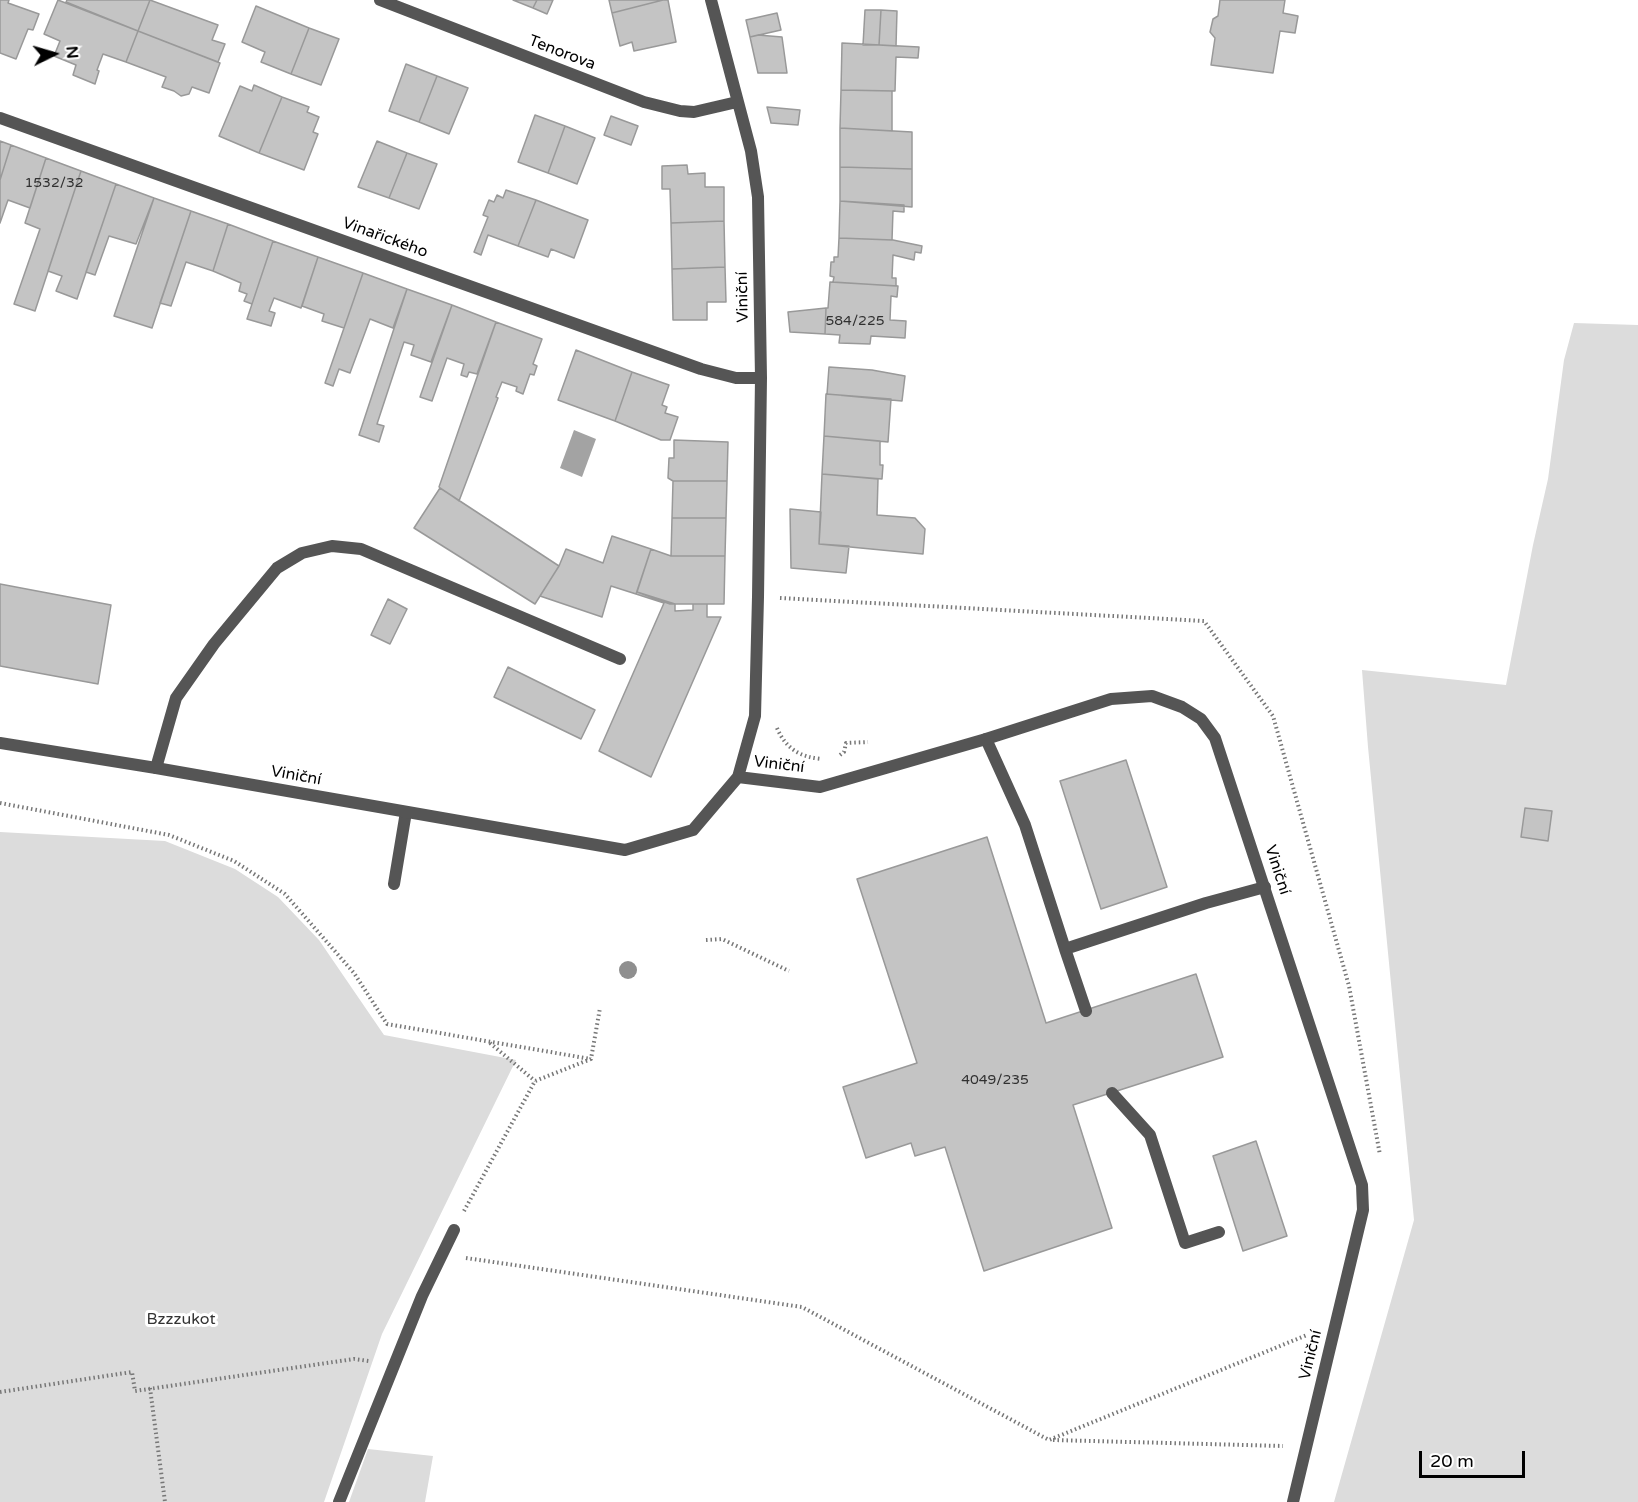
<!DOCTYPE html>
<html>
<head>
<meta charset="utf-8">
<style>
	body { margin:0 }
	#map { position:relative; width:1638px; height:1502px; overflow:hidden; background:#fff; font-family:"Varela Round",sans-serif }
	canvas { display:block }
	.north { position:absolute; left:24px; top:24px; width:60px; height:60px; -webkit-text-stroke:4px #fff; paint-order:stroke; rotate:85deg; font-size:16px; font-weight:700; line-height:24px; text-align:center; color:#000 }
	.north::after { content:''; display:block; margin:auto; width:21px; height:27px; background:#000; clip-path:polygon(50% 0,100% 100%,50% 72%,0 100%) }
	.scale { position:absolute; left:1419px; top:1451px; width:106px; height:27px; box-sizing:border-box; border:3px solid #000; border-top:0; padding-left:8px; font-size:18px; line-height:21px; white-space:nowrap; color:#000; -webkit-text-stroke:4px #fff; paint-order:stroke }
</style>
</head>
<body>
<div id="map">
<canvas width="1638" height="1502"></canvas>
<div class="north">N</div>
<div class="scale">20 m</div>
</div>
<script>
const g = document.querySelector('canvas').getContext('2d');
g.lineJoin = 'round';
function paint(path, color) {
  g.fillStyle = color;
  g.fill(path, 'evenodd');
}
function trace(path, color, width, dash) {
  g.strokeStyle = color;
  g.lineWidth = width;
  g.lineCap = dash ? 'butt' : 'round';
  g.setLineDash(dash || []);
  g.stroke(path);
}
function drawText(font, color, halo, rows, align = 'center') {
  g.font = font + ' "Varela Round",sans-serif';
  g.lineWidth = 6;
  g.setLineDash([]);
  g.textBaseline = 'middle';
  g.strokeStyle = halo;
  g.fillStyle = color;
  for (const [text, x, y, turn = 0] of rows) {
    g.save();
    g.translate(x, y);
    g.rotate((+turn || 0) * Math.PI / 180);
    g.textAlign = isNaN(turn) ? turn : align;
    if (halo) g.strokeText(text, 0, 0);
    g.fillText(text, 0, 0);
    g.restore();
  }
}
paint(new Path2D(`
	M1574,323l64,2v1177h-304l80,-282 -46,-473 -6,-77 144,15 27,-140 15,-66 16,-119z
	M0,832l165,9 70,28 43,28 41,43 65,95 132,25 -134,274 -58,168h-324z
	M368,1449l65,7 -8,46h-76z`), '#dcdcdc');
paint(new Path2D(`
	M574,430l22,9 -14,38 -22,-9z`), '#a3a3a3');
const building = new Path2D(`
	M0,0h9l-1,3 31,11 -6,16 -5,-1 -12,30 -16,-6z
	M58,0l80,31 -12,31 -23,-8 -6,16 2,1 -4,13 -22,-9 3,-10 -22,-9 6,-15 -16,-7z
	M67,0h83l-12,31 -72,-29z
	M150,0l68,25 -6,15 13,4 -7,18 -80,-31z
	M513,0h24l-4,8z
	M537,0h16l-6,14 -14,-6z
	M609,0h54l-51,13z
	M663,0h5l8,42 -42,9 -2,-9 -12,4 -8,-33z
	M1220,0h65l-2,13 15,3 -3,17 -15,-2 -7,42 -62,-8 4,-27 -5,-6 3,-13 5,-3z
	M256,6l53,22 -18,46 -30,-12 4,-10 -23,-10z
	M865,10h16l-2,35h-16z
	M881,10l16,1 -1,35 -17,-1z
	M777,13l4,17 -31,7 -4,-17z
	M309,28l30,11 -18,46 -30,-11z
	M138,31l82,32 -11,30 -17,-6 -3,7 -8,2 -7,-5 -12,-4 4,-10 -40,-15z
	M758,35l24,2 5,36h-29l-8,-36z
	M842,43l77,4 -1,11 -22,-1 -1,34 -54,-1z
	M406,64l31,12 -18,46 -30,-11z
	M437,76l31,12 -19,46 -30,-12z
	M254,85l28,12 -23,56 -40,-17 21,-50 12,5z
	M841,90l51,1v40l-52,-3z
	M282,97l27,10 -2,5 12,5 -6,15 5,2 -14,36 -45,-17z
	M767,107l33,3 -2,15 -27,-2z
	M535,115l30,11 -17,47 -30,-11z
	M611,116l27,10 -7,19 -27,-10z
	M565,126l30,12 -18,46 -29,-11z
	M840,128l72,4v37l-72,-2z
	M0,141l11,4 -11,35z
	M377,141l30,12 -18,45 -31,-11z
	M11,145l35,13 -16,50 -22,-8 -8,23v-43z
	M407,153l30,11 -18,45 -30,-11z
	M46,158l35,13 -46,140 -21,-7 26,-75 -15,-6z
	M687,165l1,9 17,-1v14h19v34l-53,2 -1,-34h-8v-23z
	M840,167l72,2v38l-72,-6z
	M81,171l35,13 -39,115 -21,-8 6,-15 -14,-5z
	M116,184l38,14 -18,46 -27,-8 -14,39 -9,-3z
	M506,190l30,10 -18,46 -30,-11 -7,20 -7,-3 14,-35 -5,-2 6,-15 5,2 3,-7 6,3z
	M154,198l37,13 -39,117 -38,-12z
	M536,200l52,20 -14,38 -23,-9 -3,8 -30,-11z
	M840,201l64,4v7l-11,-1 -1,29 -53,-2z
	M191,211l37,13 -15,47 -27,-9 -15,44 -11,-3z
	M724,221l1,46 -53,2 -1,-46z
	M228,224l45,17 -21,63 -8,-3 3,-7 -8,-3 2,-8 -28,-12z
	M839,238l54,2 29,6 -1,7 -6,-1 -1,8 -21,-5 -1,23h4v8l-63,-4 1,-5 -4,-1 1,-14h3v-5h4z
	M273,241l45,16 -17,51 -27,-10 -5,13 6,2 -4,13 -24,-7z
	M318,257l45,16 -19,55 -22,-7 2,-7 -22,-8z
	M725,267l1,35h-19v18h-34l-1,-51z
	M363,273l44,16 -14,39 -23,-9 -20,54 -11,-4 -6,17 -8,-3z
	M830,282l68,4 -1,11 -6,-1 -1,24 16,1 -1,17 -34,-2 -1,8 -31,-1 1,-8 -15,-1 1,-26h2z
	M407,289l45,16 -21,57 -20,-7 3,-10 -10,-3 -27,82 7,2 -5,16 -20,-7z
	M452,305l44,17 -19,52 -8,-2 -2,5 -6,-2 3,-11 -17,-6 -15,43 -12,-4z
	M826,308l-1,26 -35,-2 -2,-20z
	M496,322l46,17 -9,25 4,2 -3,9 -4,-1 -7,20 -7,-3 1,-4 -15,-5 -6,15 2,1 -39,103 -20,-14z
	M576,350l56,22 -17,49 -57,-21z
	M829,367l43,3 33,6 -3,25 -75,-7z
	M632,372l37,13 -7,20 5,2 -2,6 13,4 -8,23h-9l-46,-19z
	M826,394l65,5 -3,43 -64,-6z
	M824,436l56,5v24h3l-1,14 -60,-5z
	M674,440l54,2 -1,39h-54l-5,-3 1,-20h5z
	M822,474l56,5 -1,36 38,3 10,11 -2,25 -104,-10z
	M673,481h54l-1,37h-54z
	M440,488l119,78 -24,38 -121,-76z
	M790,509l31,3 -2,32 30,2 -3,27 -55,-5z
	M672,518h54l-1,38h-54z
	M612,536l39,13 -15,45 -25,-8 -9,31 -62,-21 19,-30 7,-17 37,14z
	M651,549l20,7h54l-1,48h-54l-33,-12z
	M0,584l111,21 -13,79 -98,-18z
	M637,592l38,12v7l18,-1v-6h14v13h14l-70,160 -52,-26 65,-148 -28,-9z
	M388,599l19,10 -17,35 -19,-9z
	M508,667l87,43 -14,29 -87,-42z
	M1126,760l41,127 -66,22 -41,-128z
	M1525,808l27,3 -4,30 -27,-4z
	M987,837l59,186 150,-49 27,83 -150,48 39,123 -128,43 -39,-124 -30,9 -4,-13 -45,15 -23,-71 74,-24 -60,-184z
	M1256,1141l31,95 -44,15 -30,-95z`);
paint(building, '#c4c4c4');
trace(building, '#999', 1.5);
trace(new Path2D(`
	M780,598l424,23 69,95 76,270 31,169
	M777,728c9,21 23,29 45,31
	M840,755l4,-3 2,-9 22,-1
	M0,803l169,32 65,26 51,33 69,79 33,51 204,35
	M706,940l16,-1 67,32
	M490,1043l45,38
	M464,1211l71,-130 56,-22 9,-51
	M466,1258l336,49 247,133 258,-105
	M150,1388l15,114
	M0,1392l132,-20 3,19 219,-32 15,2
	M1053,1440l230,6`), '#777', 4, [1.5, 3]);
trace(new Path2D(`
	M986,739l39,86 40,124 141,-46 59,-16
	M156,768l20,-70 38,-54 63,-76 25,-15 30,-7 29,3 259,110
	M394,884l12,-72
	M1065,949l21,62
	M1112,1093l38,42 35,108 34,-11
	M339,1502l83,-206 32,-66`), '#555', 12);
trace(new Path2D(`
	M380,0l264,102 36,9 14,1 43,-10
	M0,118l701,251 35,9h25
	M0,743l156,25 469,82 68,-20 45,-53 17,-61 3,-119 3,-219 -3,-181 -7,-46 -40,-151
	M738,777l82,10 166,-48 125,-40 41,-3 30,11 19,12 14,19 147,447 1,25 -70,292`), '#555', 12);
g.fillStyle = '#8f8f8f';
for (const [x, y] of [
	[628,970]
]) {
  g.beginPath();
  g.arc(x, y, 9, 0, 2 * Math.PI);
  g.fill();
}
drawText('14px', '#313131', null, [
	["1532/32",54,183],
	["584/225",855,321],
	["4049/235",995,1080]
]);
drawText('16px', '#000', '#fff', [
	["Tenorova",562,53,21],
	["Vinařického",385,238,20],
	["Viniční",743,297,-91],
	["Viniční",779,765,7],
	["Viniční",296,776,10],
	["Viniční",1277,870,72],
	["Viniční",1311,1355,-76]
]);
drawText('16px', '#333', '#fff', [
	["Bzzzukot",181,1320]
]);
</script>
</body>
</html>
